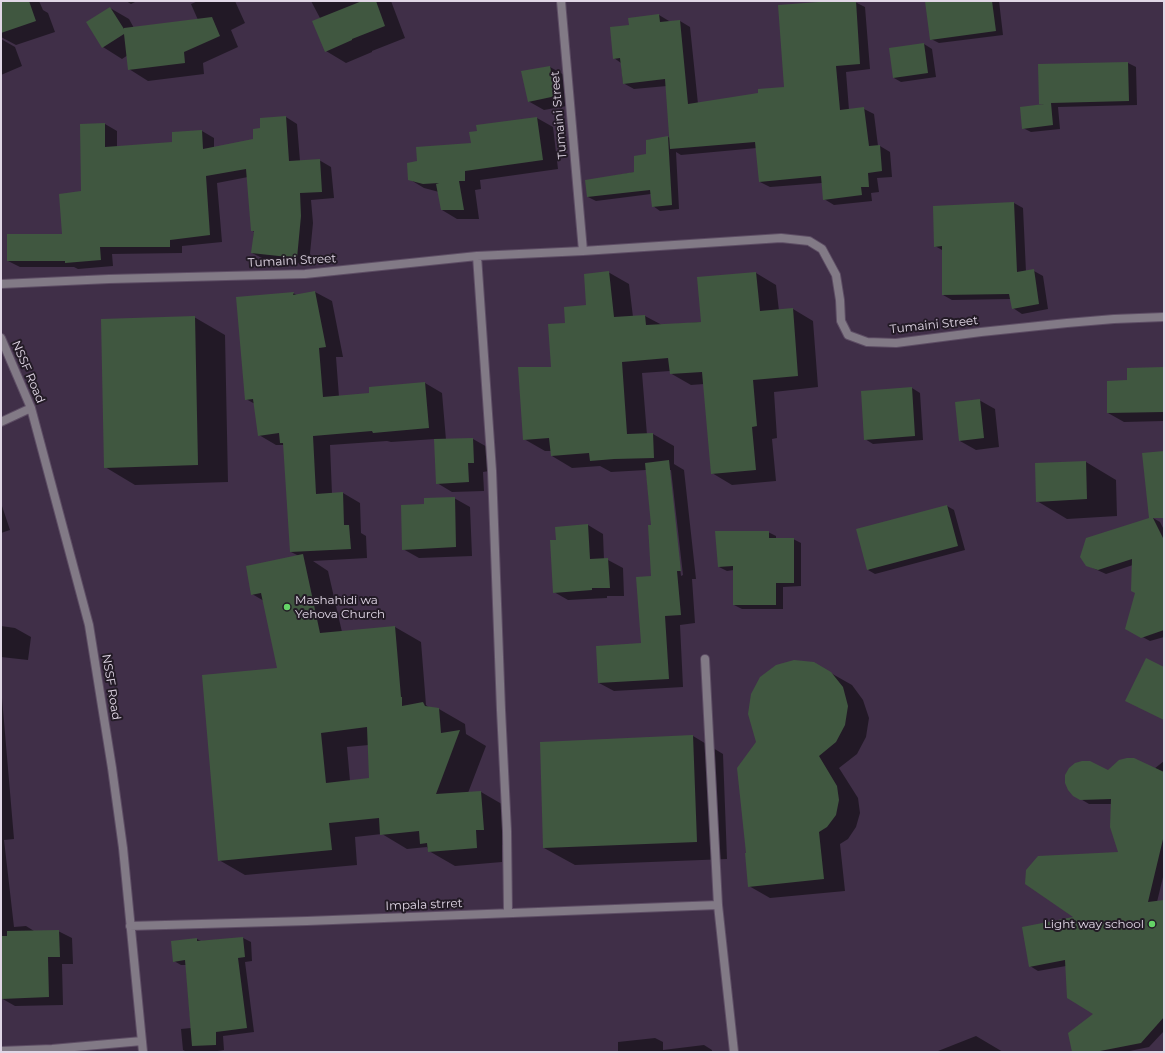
<!DOCTYPE html>
<html>
<head>
<meta charset="utf-8">
<style>
	body { margin:0 }
	#map { position:relative; width:1165px; height:1053px; overflow:hidden; background:#402f48; font-family:Montserrat,sans-serif }
	canvas { display:block }
	.frame { position:absolute; inset:0; border:2px solid #e1d7e6; pointer-events:none }
</style>
</head>
<body>
<div id="map">
<canvas width="1165" height="1053"></canvas>
<div class="frame"></div>
</div>
<script>
const g = document.querySelector('canvas').getContext('2d');
g.lineJoin = 'round';
function paint(path, color) {
  g.fillStyle = color;
  g.fill(path, 'evenodd');
}
function trace(path, color, width, dash) {
  g.strokeStyle = color;
  g.lineWidth = width;
  g.lineCap = dash ? 'butt' : 'round';
  g.setLineDash(dash || []);
  g.stroke(path);
}
function drawText(font, color, halo, rows, align = 'center') {
  g.font = font + ' Montserrat,sans-serif';
  g.lineWidth = 4;
  g.setLineDash([]);
  g.textBaseline = 'middle';
  g.strokeStyle = halo;
  g.fillStyle = color;
  for (const [text, x, y, turn = 0] of rows) {
    g.save();
    g.translate(x, y);
    g.rotate((+turn || 0) * Math.PI / 180);
    g.textAlign = isNaN(turn) ? turn : align;
    if (halo) g.strokeText(text, 0, 0);
    g.fillText(text, 0, 0);
    g.restore();
  }
}
paint(new Path2D(`
	M1,1h38l4,9 5,3 7,19 -39,13 -15,-8z
	M126,1h11l-6,3z
	M198,1h37l10,22 -14,7 7,17 -35,16 1,11 -56,7 -19,-12 -1,-14 -6,4 -19,-12 -16,-25 23,-14 19,11 5,9 64,-8 -7,-16z
	M311,1h80l14,37 -33,13v1l-26,11 -20,-12 -6,-33z
	M926,1h73l4,34 -64,8 -8,-4z
	M855,2l10,5 5,62 -24,3 3,38 15,-1 10,5 4,32h2l10,6 2,25 -15,1 2,14 -8,1 1,8 -38,4 -10,-6 -2,-16 -52,4 -10,-5 -3,-34 -76,7 -5,-3 3,57 -19,2 -7,-5 -2,-12 -55,7 -8,-4 -2,-16 49,-9 12,-17v-15l21,-3 2,1 -3,-52 -33,3 -11,-6 -2,-20 -7,-5 16,-32 29,-11 10,6h11l10,6 8,77 61,-10 27,-6z
	M1,39l14,8 7,19 -21,9z
	M924,44l8,5 4,28 -35,5 -7,-4 -4,-29z
	M1128,63l8,4 1,38 -79,2 2,22 -29,3 -8,-4 20,-23 -3,-2z
	M550,67l16,9 6,29 -28,5 -16,-9z
	M286,117l11,7 3,37 19,-1 12,7 3,31 -23,2 2,23 -4,41 -45,-5 -12,-6 2,-21 -2,-2 -4,-53 -31,6 5,59 -40,4v7l-70,1 1,12 -35,3 -4,-2h-54l-12,-6 56,-26 18,-43 23,-68 12,7v17l56,-5 29,-12 12,7v10l40,-8 7,-11z
	M537,118l16,9 5,42 -78,11 1,9 -6,1 4,29h-22l-15,-9 -3,-18 -15,-4 -15,-9 63,-36z
	M1014,203l9,5 3,64 8,-1 9,5 5,33 -26,5 -9,-6 -2,-9 -59,1 -9,-5 -1,-45 -7,-4 -1,-39z
	M608,272l21,12 4,33 12,-1 17,9 40,-3 54,-49 20,12 3,26 14,-2 20,12 5,66 -44,5 3,46 -5,1 4,42 -44,4 -20,-12 -8,-89 -13,1 -21,-12v-2l-28,2 5,62 6,-1 21,12v18l10,6 12,109h-4l3,44 -15,2 3,62 -69,4 -15,-8 43,-39 10,-67v-51l-6,-56 -35,2 -11,-6 -28,2 -20,-12 -1,-5h-6l-21,-12 28,-71 14,-45 21,-17zM669,470h2l12,105 -2,1z
	M315,292l17,9 11,56h-7l3,40 31,-3 55,-11 17,10 4,47 27,-1 16,9v23l-6,1 1,19 -32,1 -15,-9 -2,-44 -44,3 -4,-1 -57,4 2,49 11,-1 17,10 1,30 5,3 1,22 -54,3 15,10 14,61 53,-5 26,15 5,63 4,3 9,1 26,15 1,10 20,12 -18,47 13,-1 26,15 3,37 -8,1v17l-47,4 -26,-15 -2,-4 -20,2 -25,-15 -27,3 2,28 -112,10 -26,-15 59,-191 -14,-68 -12,-7 47,-38 -8,-4 -7,-107h-8l-17,-10 -4,-31 -9,-5 47,-106 4,2zM369,745l1,34 -20,2 -3,-34z
	M194,317l31,18 3,147 -93,3 -30,-18z
	M1164,368v53l-40,1 -16,-9 20,-32z
	M912,388l8,5 3,47 -50,4 -8,-5z
	M979,400l16,9 4,38 -23,3 -16,-9 -4,-38z
	M1086,462l30,18 1,36 -50,3 -30,-18z
	M454,498l16,9 2,49 -53,2 -16,-9 23,-44z
	M1,503l9,27 -9,3z
	M947,506l7,4 11,40 -90,24 -7,-4z
	M1153,518l7,4 4,8v107l-14,4 -24,-13 10,-35 -3,-28 -27,9 -11,-5 -8,-4z
	M588,525l15,9 1,26h4l15,8 1,28h-17v2l-39,2 -14,-8z
	M768,532l8,4v3h17l8,4v43l-18,1v22h-41l-8,-4v-35l-7,1 -8,-4z
	M1,626l14,2 16,9 -3,23 -27,-3z
	M813,663l39,22 11,15 6,18 -3,19 -9,17 -18,14 19,30 2,15 -4,14 -8,12 -8,5 5,47 -75,7 -21,-12z
	M1,697l1,1 12,141 -10,1 10,87 12,-1 8,5h24l14,7 1,26h-11l1,41 -48,1 -14,-8z
	M693,736l30,18 4,105 -152,6 -31,-17z
	M1164,761v112l-7,29h7v129l-15,16 -24,5h-45l15,-39 -29,-47 -28,5 -8,-5 46,-48 44,-66 -9,-48h-22l-15,-9 34,-24 46,-2z
	M243,938l8,4 1,19 -7,1 9,70 -31,4 1,14 -13,2h-24l-4,-2 -2,-21 10,-1 -5,-63h-5l-7,-4 23,-22 4,2z
	M976,1036l27,16h-65v-1z
	M655,1038l8,4v8l41,-5 8,5v2h-94v-10z`), '#0007');
paint(new Path2D(`
	M1,1h28l7,20 -35,12z
	M362,1h14l9,25 -33,13v1l-27,12 -13,-31z
	M832,1h24l4,63 -24,2 4,44 24,-3 5,39 11,-1 2,26 -14,2 1,14h-8l1,8 -39,5 -2,-24 -62,6 -4,-40 -85,7 -5,-70 -42,5 -3,-26 -7,1 -3,-32 19,-2 -1,-7 31,-4 1,8 20,-2 8,84 70,-11v-4l26,-2 -6,-82z
	M925,1h67l4,30 -66,9z
	M110,7l14,22v-1l88,-11 8,19 -36,16 1,11 -57,7 -4,-36 -22,14 -16,-26z
	M924,43l4,30 -35,5 -4,-30z
	M1128,62l1,39 -78,2 2,22 -31,4 -2,-22 24,-3h-5l-1,-40z
	M550,66l6,30 -28,6 -7,-31z
	M286,116l3,45 31,-2 2,33 -22,1 1,23 -4,42 -46,-5 3,-22h-3l-5,-62 -40,7 4,59 -40,5v7h-70l1,13 -36,3v-2h-58v-27h55l-3,-40 22,-3 -1,-67 25,-1v24l67,-5v-10l30,-2 1,19 50,-10v-10l7,-1v-10z
	M537,117l6,43 -78,11v10h-6l5,29h-23l-5,-26 3,-1 -16,1 -15,-4 -1,-17 10,-2 -1,-14 55,-4 -2,-11 8,-1 -1,-6z
	M668,136l4,69 -20,2 -2,-17 -63,7 -2,-17 49,-8v-16l12,-2v-14z
	M1014,202l3,70 17,-3 5,35 -27,5 -3,-15 -67,1v-49l-8,1 -1,-41z
	M609,271l5,46 31,-2 1,10 55,-3 -4,-45 59,-5 4,39 33,-3 5,68 -45,4 4,46 -5,1 4,43 -45,4 -9,-102 -32,2 -2,-16 -46,4 5,72 26,-1 1,25 -40,1 -24,2 -1,-8 -38,3 -2,-18 -26,2 -5,-73h33l-3,-43 17,-1 -1,-16 22,-2 -2,-31z
	M315,291l11,56 -7,1 4,49 46,-4v-6l56,-5 4,46 -56,5 -1,-2 -59,5 3,58 27,-2 1,33h5l2,24 -61,3 -7,-109h-3l-1,-10 -21,3 -5,-37 -8,1 -9,-103 58,-5 -1,3z
	M195,316l3,149 -94,3 -3,-149z
	M1164,367v45l-57,1v-32l20,-1v-12z
	M912,387l3,49 -51,4 -3,-49z
	M980,399l4,39 -25,3 -4,-39z
	M473,438l1,25h-6l1,19 -33,2 -2,-45z
	M1164,451v67h-11l11,22v90l-23,8 -16,-9 10,-36 -4,-2 1,-32 -34,11 -12,-4 -6,-9 6,-19 63,-20 -7,-65z
	M669,460l12,111h-4l4,44 -16,1 4,63 -71,4 -2,-37 45,-3 -5,-66 15,-1 -3,-51h3l-6,-62z
	M1086,461l1,38 -51,3 -1,-39z
	M455,497l1,50 -54,3 -1,-45 23,-1v-6z
	M947,505l11,41 -91,24 -11,-41z
	M588,524l2,35 18,-1 2,30h-18v2l-39,3 -3,-53h6l-1,-13z
	M715,531h54v7h25v45h-18v22h-43v-39l-15,1z
	M303,554l17,79 75,-7 6,71h1v9l21,-4 2,4 14,2 2,25 19,-3 -24,64 45,-3 3,39h-8l1,18 -49,4 -1,-9 -7,1 -1,-13 -39,4 -1,-17 -50,5 3,27 -114,11 -16,-186 75,-7 -16,-75 -10,2 -5,-29zM367,727l2,51 -43,5 -5,-50z
	M1146,658l18,9v53l-39,-19z
	M794,660l20,2 17,10 12,15 5,19 -3,19 -9,17 -17,14 18,30 2,14 -3,15 -9,12 -8,5 5,47 -76,8 -3,-34h1l-9,-85 19,-26 -8,-28 3,-20 9,-17 16,-12z
	M693,735l4,107 -154,6 -3,-106z
	M1127,758h7l30,14v63l-16,67 16,-2v117l-23,26 -46,9h-23l-4,-19 25,-19 -26,-16 -2,-38 -36,7 -7,-40 51,-10 -48,-33 1,-14 12,-14 80,-4 -8,-25 1,-28 -31,1 -7,-4 -5,-6 -3,-7v-8l4,-7 6,-5 7,-2h8l18,9 11,-10z
	M59,930l1,27h-12l1,40 -48,2v-63h6v-5z
	M243,937l2,20 -7,1 9,70 -31,4v13l-24,1 -7,-86 -12,2 -2,-21 26,-3v3z`), '#405740');
const street = new Path2D(`
	M561,1l22,250
	M477,256l15,215 9,239 6,121 1,82
	M1,284l108,-5 196,-5 172,-18 106,-5 198,-13 28,3 13,8 14,26 4,25 1,21 7,14 19,7 29,1 85,-11 86,-9 47,-4 50,-2
	M1,338l30,70 58,217 23,143 11,80 20,204
	M1,422l30,-14
	M705,659l13,246 16,147
	M130,926l177,-5 411,-16
	M1,1051l51,-2 90,-8`);
trace(street, '#5d4d64', 10);
trace(street, '#827a86', 8);
for (const [x, y, r, color] of [
	[287,607,4,"#65d467"],
	[1152,924,4,"#65d467"]
]) {
  const dot = new Path2D();
  dot.arc(x, y, r, 0, 2 * Math.PI);
  g.fillStyle = color;
  g.fill(dot);
  trace(dot, '#231b26', 1.5);
}
drawText('12px', '#e1d7e6', '#231b26', [
	["Tumaini Street",559,115,-95],
	["Tumaini Street",292,261,-3],
	["Tumaini Street",934,325,-6],
	["NSSF Road",28,372,67],
	["NSSF Road",111,687,81],
	["Impala strret",424,905,-2]
]);
drawText('12px', '#e1d7e6', '#231b26', [
	["Mashahidi wa",295,600],
	["Yehova Church",295,614],
	["Light way school",1144,924,"right"]
], 'left');
</script>
</body>
</html>
